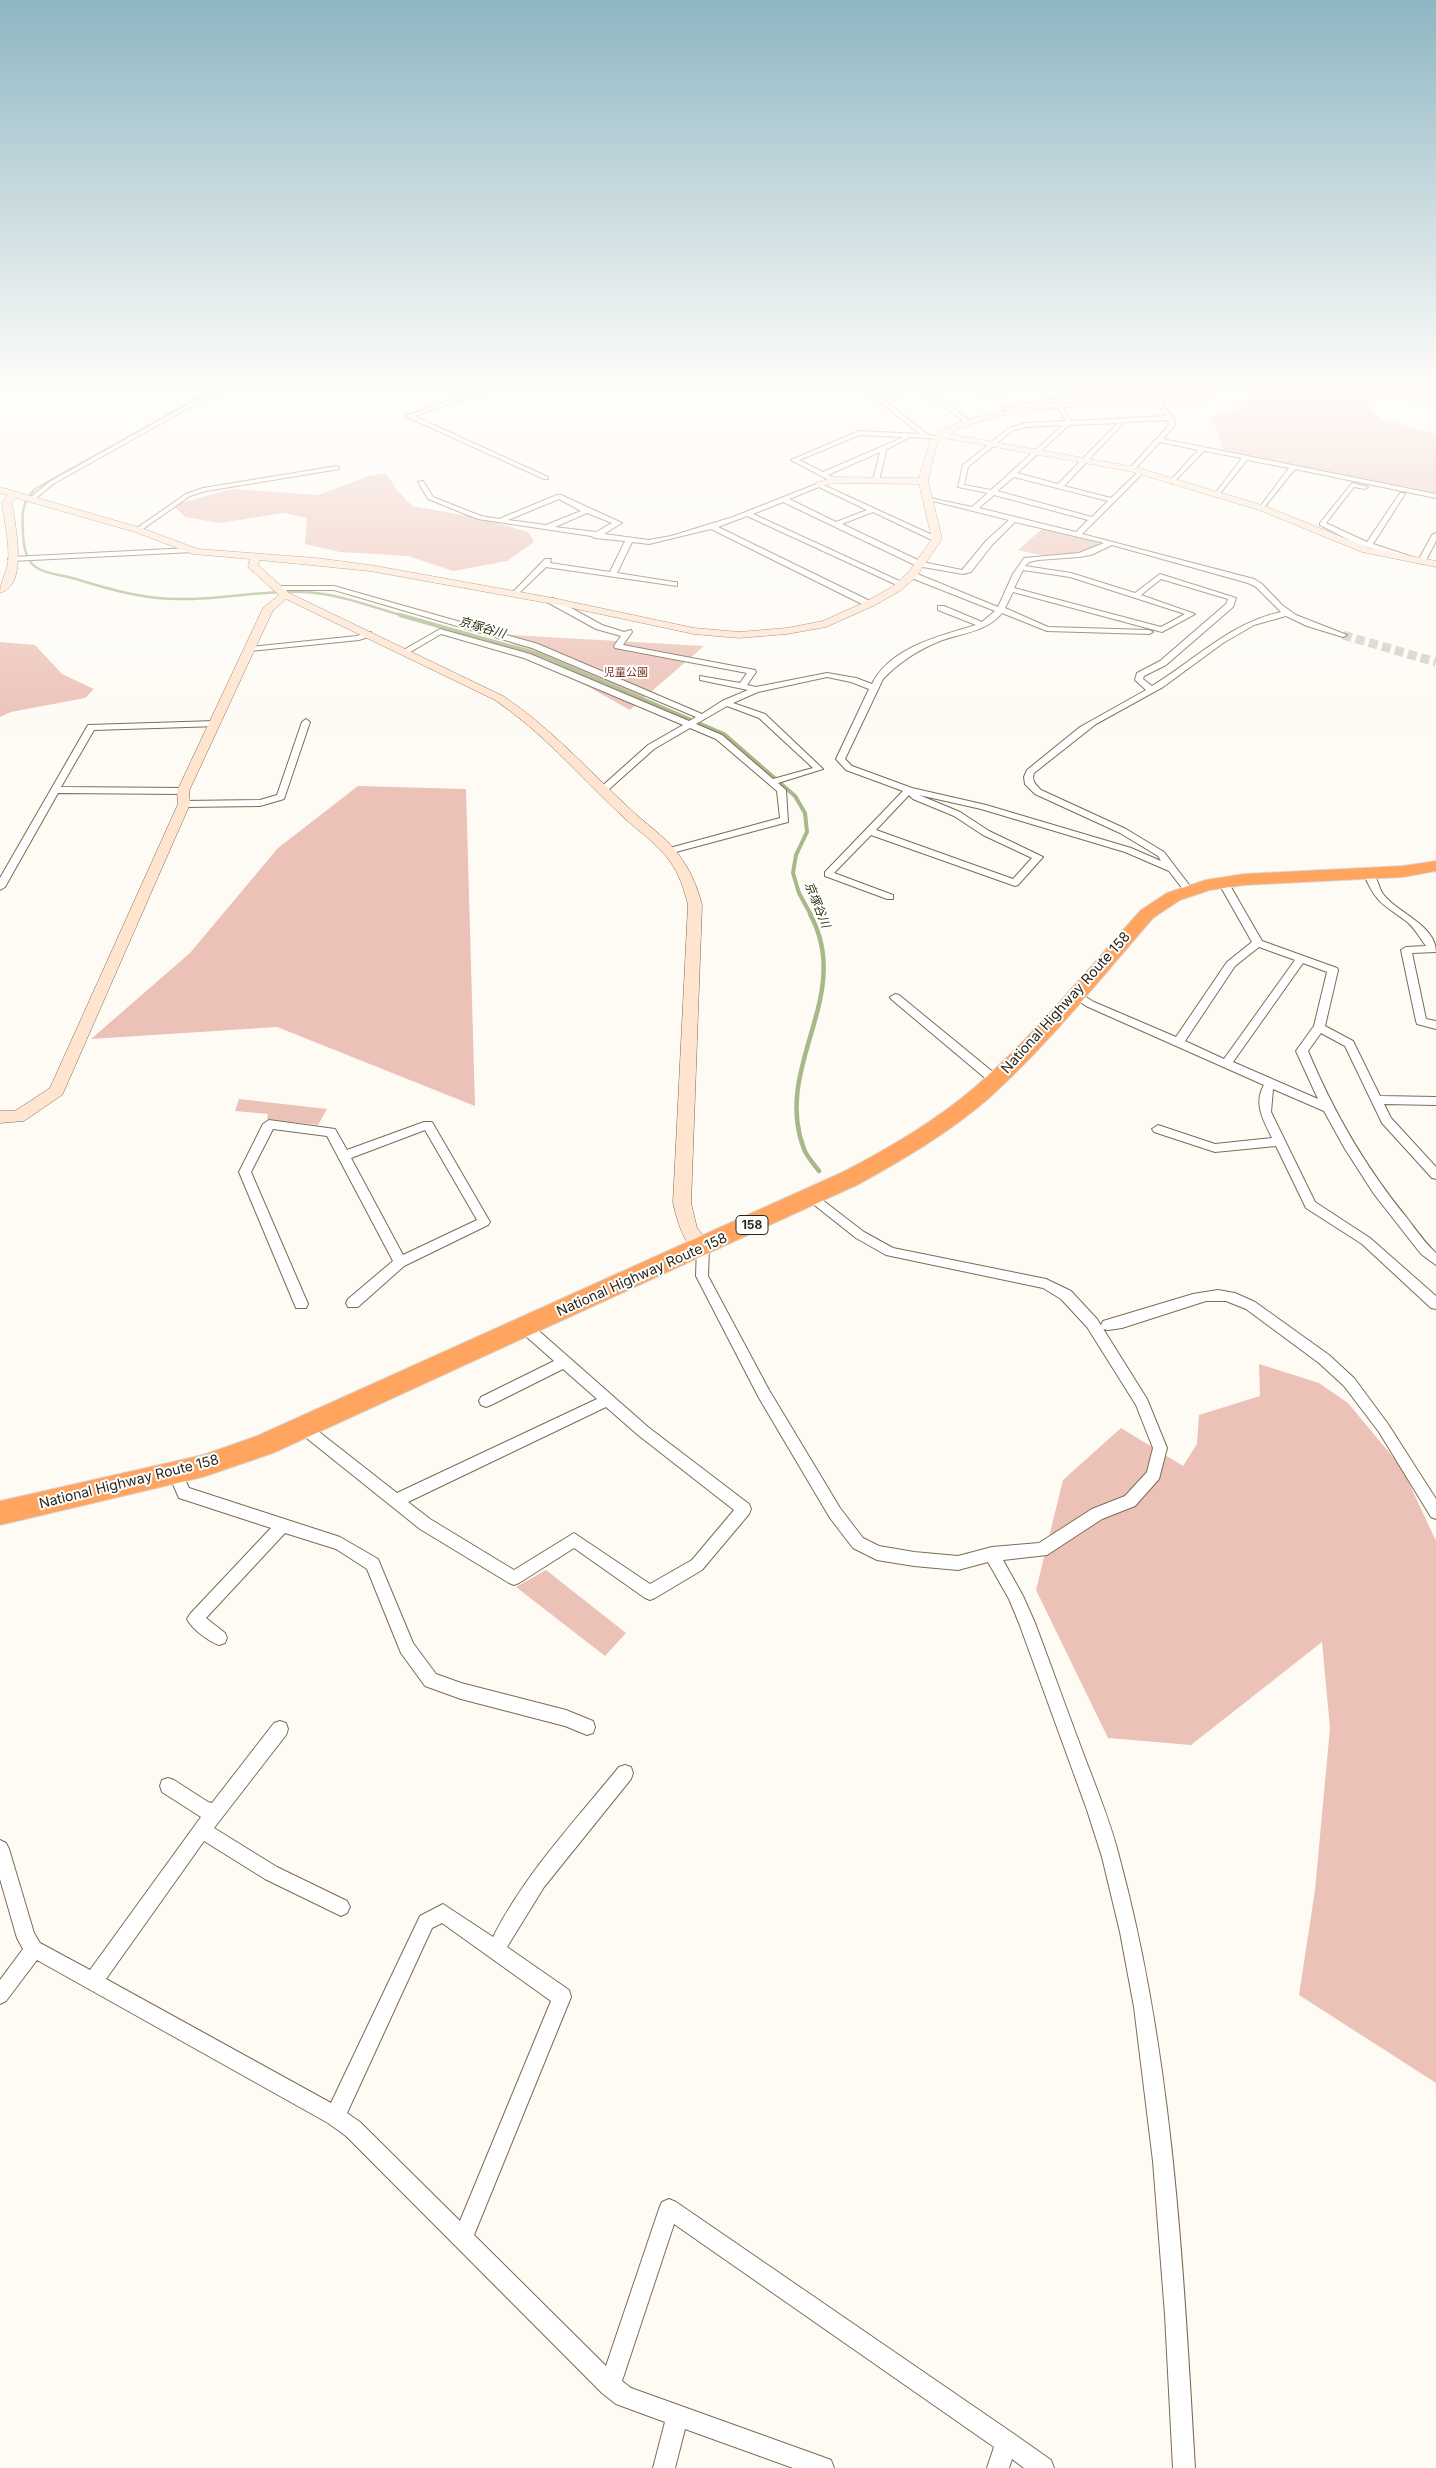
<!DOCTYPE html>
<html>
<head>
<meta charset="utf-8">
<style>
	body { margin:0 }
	canvas { display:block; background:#fefbf5 }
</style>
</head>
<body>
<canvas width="1436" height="2468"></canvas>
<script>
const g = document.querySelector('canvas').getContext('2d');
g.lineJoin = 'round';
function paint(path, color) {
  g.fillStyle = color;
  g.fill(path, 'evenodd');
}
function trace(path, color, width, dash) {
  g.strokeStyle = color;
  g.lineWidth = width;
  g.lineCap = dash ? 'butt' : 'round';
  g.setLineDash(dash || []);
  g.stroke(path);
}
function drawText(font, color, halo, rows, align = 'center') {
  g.font = font + ' Inter,"Noto Sans JP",sans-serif';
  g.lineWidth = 4;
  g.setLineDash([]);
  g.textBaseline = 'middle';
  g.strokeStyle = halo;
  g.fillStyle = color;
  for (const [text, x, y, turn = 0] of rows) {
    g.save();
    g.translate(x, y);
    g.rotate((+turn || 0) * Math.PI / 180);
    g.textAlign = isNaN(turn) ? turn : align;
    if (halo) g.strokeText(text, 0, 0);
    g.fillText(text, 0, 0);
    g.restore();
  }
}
paint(new Path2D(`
	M1071,385h116l-10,6 -82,9z
	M1260,385h176v17l-63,-4 -6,7 14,14 55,15v59l-213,-42 -7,-25 -7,-8 28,-9z
	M386,473l10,16 16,17 68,12 48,14 6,10 -27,19 -54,10 -45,-15 -68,-4 -35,-8 2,-26 -23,-5 -65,10 -34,-6 -12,-12 59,-16 86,6 51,-19z
	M1042,529l56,14 3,3 -27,8 -25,3 -31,-7z
	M494,634l210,12 -74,64z
	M0,642l35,3 27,29 32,15 -9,9 -74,14 -11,5z
	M358,786l108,3 9,317 -198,-79 -186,12 99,-86 88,-105z
	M239,1099l88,10 -9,16 -51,-6 1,-5 -33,-3z
	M1259,1364l60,19 29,20 54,65 34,73v542l-137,-88 16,-105 15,-162 -8,-86 -131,103 -83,-7 -72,-148 27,-110 58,-52 62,38 14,-22 2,-29 61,-19z
	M546,1570l80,63 -21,23 -89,-69z`), '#ecc1b7');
trace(new Path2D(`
	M221,385l-186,104c-14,14 -13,26 -12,45 2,41 20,36 53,45 35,11 71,21 108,20 40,0 80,-9 121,-7 34,2 67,15 99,24`), '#a8b888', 2.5);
trace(new Path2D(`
	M400,615l140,40 184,79 71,62 10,17 2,19 -11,23 -3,18 6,20 12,22`), '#a8b888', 4);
trace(new Path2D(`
	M810,914c45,82 -38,152 -6,235 3,8 10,15 15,22`), '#a8b888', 4.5);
trace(new Path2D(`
	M1343,635l93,27`), '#d4d0c9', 9, [9, 4.5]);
const street = new Path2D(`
	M223,385h7l-177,99 -18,15 -5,-1 19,-16z
	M498,385h9l-93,31 134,61v2h-4l-139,-63z
	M921,385h19l-13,3 43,33v2h-4l-46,-34 -42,6 50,40 14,2 -3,2 -29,-2 -25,13 1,2 -7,28 -3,2 -3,-2 7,-28 -52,23 8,5 -3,2 -42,-22 68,-29 61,3 -50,-40zM860,435l44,2 -81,35 -24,-12z
	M1020,385h6l-4,4 -39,7 -3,-2z
	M1058,385h7l17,11 -71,13 2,3 -3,2 -6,-6 69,-13z
	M1159,401l15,17 1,7 -12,14 273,55v4l-141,-29 -33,41 -3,-2 30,-40 -42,-8 -30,37 -3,-2 28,-37 -38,-7 -32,33 -3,-2 1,-1 28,-31 -38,-8 -26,28h-4v-2l39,-43 -1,-5 -44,2 -60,64 47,12 27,-26h4v2l-60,60 172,45 8,5 20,21 14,10 51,20 -4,2 -36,-11 -21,-10 -32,9 -31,18 -60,44 -67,37 -62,49c-3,8 2,12 7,17l85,39 38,23 29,38 -5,3 -3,-1 -16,-21 -44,-19 -144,-43 -62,-14 41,17 29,19 54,26 -25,28 -3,1 -144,-51 -37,38 59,22v4h-6l-62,-23v-4l78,-81 -57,-21 -10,-11 33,-70 -18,-7 -24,-5 -69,15 -25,11 32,11 58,55 -45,14 8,7 2,32 -116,31h-6v-4l114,-31 -3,-27 -61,-52 -26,-11 -36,21 -47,42h-6v-4l47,-42 35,-20 -159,-67 -83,-24 -34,20 -7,-2 40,-23 90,25 159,67 7,-4 -164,-69 -198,-58h-56l-4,-2 4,-2h56l204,58 164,70 20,-13 26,-11 -48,-10v-4l40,7 7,-10 -132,-25 -1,-2 7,-10 -25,-7 -49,-27v-4h6l49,27 22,7 7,-2 1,2 -9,13 132,25 1,2 -9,13 9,2 71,-14 29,5 16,6c18,-37 68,-48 104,-59l-38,-15v-4h6l38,16 13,-11 -86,-34v-4h6l83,34 15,-33 11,-16 55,-5 25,-10 -89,-21 -23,23 -21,27 -8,2 -46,-8 -134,-64 -30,12 153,70 -7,2 -152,-70 -29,11 154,75v4h-6l-155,-77 -62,15 -17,-2 -15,31 57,9h3v4l-131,-19 -30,29h-3v-4l32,-33h6l-1,4 60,9 15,-31 -30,-3 -4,-2 -113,-17 -50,-20 -10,-17 5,-1 10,16 48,19 18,3 58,-24h4l61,28 -18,11 45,6 22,-4 62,-19 86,-34 122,56 -7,2 -61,-29 -31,12 80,38 40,8 24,-29 23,-21 -84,-21v-2l47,10 16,-14 -30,-6 5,-22 46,-37 17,-5 40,-2 -10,-16h4l12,16 94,-5 -10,-13zM1118,423l-60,61 -41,-11 52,-48zM1063,425l-72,65 -27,-5 4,-18 45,-37 13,-3zM1014,477l94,24 -16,16 -95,-26zM819,487l48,23 -31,12 -47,-23zM994,495l94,25 -12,12 -97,-24zM559,499l22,12 -35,14 -38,-5zM587,513l25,10 -16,9 -41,-5zM1112,545l136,38 8,4 25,25c-51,11 -86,48 -129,74l-9,-7 1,-3 22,-11 67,-58 3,-9 -76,-24 -25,19 -64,-20 -46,-7 4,-4 9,-2 41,-3 12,-2zM1023,570l47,7 115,37 -24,13 -147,-39zM1161,579l67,20 -2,5 -66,57 -23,12 -2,7 11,10 -66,37 -53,43 -3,7 1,7 10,10 85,39 38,23 3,5 -30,-13 -145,-43 -74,-17 -60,-22 -7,-7 38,-80c16,-17 35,-29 57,-38 21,-8 47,-9 62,-28l45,18 102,3 4,-2 -4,-2 -101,-3 -43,-19 8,-16 149,40 33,-18 -54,-19zM727,706l32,12 54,50 -40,11 -51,-44 -26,-11zM909,795l4,4 41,17 29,19 49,23 -19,21 -137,-49z
	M337,466l2,1v2l-133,22 -16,5 -50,35 -6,-1 52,-36 17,-6z
	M1352,483l16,4 -3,2 -11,-2 -28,36 41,19 33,-49h4l1,1 -32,50 46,15 13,-24 4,-2v8l-12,23 -67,-20 -37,-19v-2z
	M190,548l4,2 -1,2 -181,9 -4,-2 4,-2z
	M368,632h3v4l-12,4 -109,11 -4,-2 4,-2 107,-11z
	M306,719l4,3 -26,77 -24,7 -76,1 -5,-3 5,-3 76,-1 17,-5 25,-73z
	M215,721l3,1v4l-124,4 -33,57 122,1 5,3 -5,3 -125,-1 -53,94 -5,3v-12l88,-153z
	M1369,872c9,3 9,15 14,22 14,19 53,31 53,58l-24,1 14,66 10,2v8l-19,-5 -1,-3 -15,-71 5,-3 20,-1c-6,-8 -12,-19 -20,-25 -24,-18 -29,-17 -42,-46z
	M1223,879l5,3 34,59 75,27 1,2 -13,56 28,15 27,55 56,1v8l-52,-1 7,14 45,49v12l-4,-1 -50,-55 -37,-77 -24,-13 -13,18c25,60 57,116 99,167 9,12 18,25 29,35v12l-15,-11 -47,-60 -29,-45 -21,-38 -51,-22 -2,23 44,90 55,36 66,58v13l-5,-1 -69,-64 -56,-36 -30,-62 -61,6 -61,-20 -2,-3 6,-4 57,19 57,-6c-8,-17 -19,-34 -8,-53l-178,-79 -16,-11 1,-2h8l15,9 82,35 51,-75 25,-20 -34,-60zM1259,947l36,13 -71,99 -39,-18 50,-75zM1303,963l24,9 -13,54 -18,25 22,48 -85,-37z
	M895,994l4,1 100,82 2,3 -2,3h-8l-100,-84 -1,-2z
	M269,1120l66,9 12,21 77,-28h8l58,100 -2,3 -84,41 -46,41h-10l-2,-4 2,-4 45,-38 -66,-125 -54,-7 -22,43 57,132 -2,4h-10l-57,-136 24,-48zM425,1130l52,90 -74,35 -52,-97z
	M812,1192l52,40 29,16 153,31 25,12 26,28 50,80 20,49 -8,31 -24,27 -33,13 -55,36 -44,5 20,36 12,27c16,42 31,85 47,127 13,35 28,70 37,106 54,199 64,407 76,612h-22l-8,-153 -12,-154 -19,-154 -14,-75 -18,-75 -15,-47 -68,-187 -10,-24 -21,-37 -30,8 -44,-4 -37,-6 -24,-12 -23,-30 -71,-120 -63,-122 1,-29 2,-3h8l2,3 -1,29 61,114 71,118 23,30 16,8 35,6 44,4 34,-9 47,-4 53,-34 33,-13 22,-24 6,-24 -17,-43 -49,-78 -26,-28 -18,-11 -157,-33 -30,-17 -48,-38 -2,-3 2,-3z
	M1218,1290l17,3 20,9 74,53 25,23 34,46 48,75v20l-5,-2 -52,-85 -35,-46 -25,-23 -73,-54 -20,-8h-20l-84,27 -14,2 -5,-1 -2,-4 2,-4 90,-27z
	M526,1323l5,1 117,103 101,77 2,5 -2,5 -47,56 -47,28 -5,2 -5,-2 -71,-50 -55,35 -5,2 -5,-2 -89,-54 -121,-97 -2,-4 2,-4 5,-2 5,2 88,69 200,-94 -34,-30 -72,36 -5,2 -5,-2 -2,-4 2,-4 73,-36 -33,-29 -2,-4 2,-4zM606,1407l32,28 96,75 -42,50 -42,24 -76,-51 -60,37 -84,-51 -22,-17z
	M175,1467l5,2 9,19 151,49 38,22 35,84 23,31 25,9 105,27 27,11 2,6 -2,6 -6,2 -22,-9 -104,-27 -36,-13 -24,-33 -34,-84 -31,-20 -51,-16 -79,85 19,15 2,5 -2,5 -6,2c-11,-4 -27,-16 -32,-26l3,-5 81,-86 -92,-30 -11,-25 2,-4z
	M280,1721l6,2 2,6 -2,6 -72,93 63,39 70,34 3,6 -3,6 -6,3 -76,-37 -61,-38 -98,138 225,124 89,-187 23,-12 50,33c32,-63 81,-115 126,-170l6,-2 6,2 2,6 -2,6 -87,108 -37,60 62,43 2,7 -97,238 132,131 53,-157 3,-7 7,-3 7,3 338,232 37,26 3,8h-30l-12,-9 -3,9h-22l7,-21 -320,-223 -52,157 9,7 192,69 8,3 3,8h-41l-108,-39 -10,39h-22l12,-46 -49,-18 -14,-11 -256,-257 -18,-13 -291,-163 -31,41 -6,3v-24l23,-31 -6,-11 -17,-59v-39l6,3 3,6 25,84 6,10 50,27 111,-153 -39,-25 -2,-6 2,-6 6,-2 6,2 34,22 4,1 62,-80zM442,1923l109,78 -91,220 -100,-99 -13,-9 85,-185z`);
const secondary = new Path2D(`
	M1211,385h8l-8,12 -14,7c-72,2 -185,-4 -248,30l186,33 130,39 104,42 67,13v6l-74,-15 -103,-42 -130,-39 -185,-33 -7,5 -9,38 14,58 -26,38 -16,14 -27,15 -47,21 -39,7 -48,4 -45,-4 -141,-30 -183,-33 -110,-11 -2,5 31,28 214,103c47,31 84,73 125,111 16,16 36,28 50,47 12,15 19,32 24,51l-11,298 6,25 15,19 -3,5c-23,7 -32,-33 -36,-49l15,-298c-4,-16 -9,-32 -19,-45 -14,-19 -34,-31 -50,-47 -41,-39 -77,-81 -124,-113l-209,-101 -13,11 -84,181 1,13 -126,287 -2,4 -38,26 -24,2v-12h15l35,-23 128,-284 -1,-13 86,-183 16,-13 -30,-27 -1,-2 2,-7 -57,-5 -58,-22 -119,-34 -4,4c2,21 18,83 -12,91 0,-11 6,-19 8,-30 2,-20 -4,-41 -6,-61l6,-7 -8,-2v-6l141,41 57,21 118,9 54,7 183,33 141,30 45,4 48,-4 36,-7 42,-19 27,-15 16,-14 24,-34 -13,-55 -85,-1 -18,4v-4l17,-6 86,1 11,-38 14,-11 21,-9 70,-16 160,-5 10,-6z`);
const highway = new Path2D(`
	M1436,861v10l-33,6 -159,8 -34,5 -30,10 -27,18c-53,61 -104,126 -164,180 -39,34 -85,61 -130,86l-586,269 -70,24 -203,48v-24l203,-46 54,-19 586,-264c46,-24 91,-50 131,-84 61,-53 113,-118 167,-178l26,-17 39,-13 38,-6 159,-8z`);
trace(street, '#7d6c53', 2);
trace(secondary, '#7d6c53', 1);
trace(highway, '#d9d8d6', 2);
paint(street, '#fff');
paint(secondary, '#ffe4cf');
paint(highway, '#ffa55f');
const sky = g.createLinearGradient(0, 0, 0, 731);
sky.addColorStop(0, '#8eb6c2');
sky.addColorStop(0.53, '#fffdfa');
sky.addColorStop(1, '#fffdfa00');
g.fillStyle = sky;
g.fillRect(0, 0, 1436, 731);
drawText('11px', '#783424', '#fff', [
	["児童公園",626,673]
]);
drawText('italic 12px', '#252f09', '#fff', [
	["京塚谷川",482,628,16],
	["京塚谷川",817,905,68]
]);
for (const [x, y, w] of [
	[752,1225,32]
]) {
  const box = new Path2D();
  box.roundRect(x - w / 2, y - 9.5, w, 19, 4);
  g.fillStyle = '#fff';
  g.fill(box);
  trace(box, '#2c251a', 1);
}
drawText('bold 12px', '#2c251a', null, [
	["158",752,1225]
]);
drawText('14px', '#2c251a', '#fff', [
	["National Highway Route 158",1066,1003,-48],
	["National Highway Route 158",642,1275,-24],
	["National Highway Route 158",129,1482,-14]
]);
</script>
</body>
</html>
